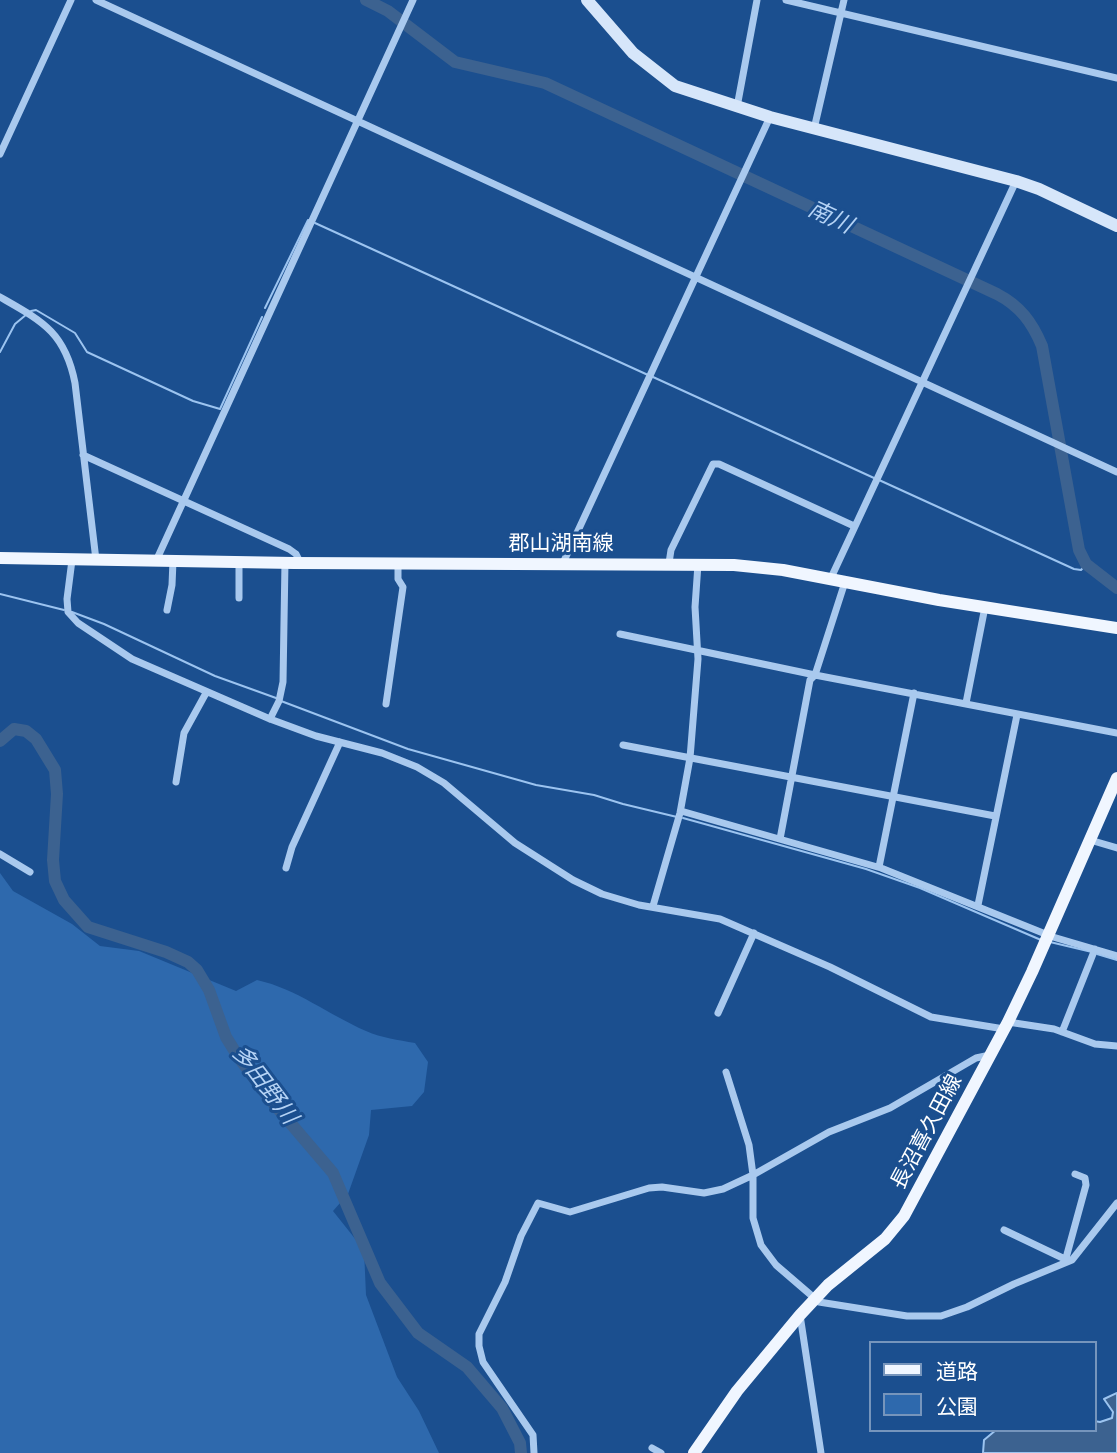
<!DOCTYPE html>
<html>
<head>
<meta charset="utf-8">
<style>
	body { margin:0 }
	#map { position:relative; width:1117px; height:1453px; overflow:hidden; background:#1b4f8f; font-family:"Fira Sans","Noto Sans JP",sans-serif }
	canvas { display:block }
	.legend { position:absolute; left:869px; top:1341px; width:228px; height:91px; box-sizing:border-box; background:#1b4f8f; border:2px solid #7695bc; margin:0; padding:9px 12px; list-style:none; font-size:21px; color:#fff }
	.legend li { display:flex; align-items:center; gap:14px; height:35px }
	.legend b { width:35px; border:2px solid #7695bc }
</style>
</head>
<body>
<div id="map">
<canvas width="1117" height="1453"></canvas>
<ul class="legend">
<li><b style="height:9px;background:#f0f6ff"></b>道路</li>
<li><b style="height:19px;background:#2e69ad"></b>公園</li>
</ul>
</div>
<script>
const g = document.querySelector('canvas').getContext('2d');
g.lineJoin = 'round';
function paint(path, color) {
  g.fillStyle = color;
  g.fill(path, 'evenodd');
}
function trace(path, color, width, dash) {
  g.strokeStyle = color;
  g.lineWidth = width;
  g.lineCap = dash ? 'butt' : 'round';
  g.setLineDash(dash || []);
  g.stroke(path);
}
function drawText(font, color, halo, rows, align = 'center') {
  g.font = font + ' "Fira Sans","Noto Sans JP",sans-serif';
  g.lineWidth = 6;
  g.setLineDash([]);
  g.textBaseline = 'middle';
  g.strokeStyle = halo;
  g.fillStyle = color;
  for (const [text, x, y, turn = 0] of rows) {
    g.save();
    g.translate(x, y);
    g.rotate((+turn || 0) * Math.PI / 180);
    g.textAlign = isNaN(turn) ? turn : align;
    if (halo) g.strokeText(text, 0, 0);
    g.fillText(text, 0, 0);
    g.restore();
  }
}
paint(new Path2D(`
	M0,873l13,18 59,33 28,22 39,5 97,40 21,-11c40,9 72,35 109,51 16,7 32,9 49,12l13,19 -4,30 -12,14 -41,4 -2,25 -21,59 -15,17 31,39 2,45 31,82 22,34 20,42h-439z`), '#2e69ad');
const water = new Path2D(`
	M1117,1393v60h-134l1,-13 12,-10h98v-9l6,1 12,-4 1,-6 -9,-13z`);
paint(water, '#3c6290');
trace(water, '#9cc4f0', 2);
trace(new Path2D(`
	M315,223l333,152
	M265,308l43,-88 2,1
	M31,311l5,-1 39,23 12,19 106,49 27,8 42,-92
	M0,352l15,-28 12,-10
	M653,377l221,101
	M879,480l195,89 7,1 5,-6
	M0,594l64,16
	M72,612l32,12 111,52 61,22
	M281,701l127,48 128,36 58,10 29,9 54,13
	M683,818l183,51 54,19 121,52
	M1050,942l42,10
	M1097,954l20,6`), '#9cc4f0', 2);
trace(new Path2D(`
	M366,0l22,11 67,51 90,21 452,211c23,12 35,28 45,52l37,204 7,14 31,24
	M0,741l14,-12 12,2 10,8 19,31 2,24 -4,66 2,21 9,19 24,27 78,25 22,10 9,8 12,20 17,47 13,21 30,40 64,75 47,110 38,50 49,34 35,41 18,35 1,10`), '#3c6290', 12);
trace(new Path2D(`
	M96,0l1021,472
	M786,0l331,78
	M737,107l20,-107
	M814,129l30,-129
	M0,154l71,-154
	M0,297c42,24 65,35 75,86l21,177
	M83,455l206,94 7,5 4,8
	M72,560l-5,39 1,13 10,11 54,36 138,60 46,17 66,17 35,14 27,16 71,60 58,37 29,14 37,11 81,14 110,48 101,50 73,12
	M156,561l257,-561
	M239,562v36
	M563,563l207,-446
	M669,563l2,-13 42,-86h6l135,62
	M830,580l186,-399
	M167,610l5,-25 1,-24
	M620,634l195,41 302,58
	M966,703l19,-96
	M386,704l17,-117 -5,-8v-16
	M270,719l9,-18 4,-19 2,-120
	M623,745l372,71
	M176,782l8,-49 22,-40
	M681,811l200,57 172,69 64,19
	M780,839l30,-159 5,-5 30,-93
	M1090,840l27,8
	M0,854l30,18
	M879,867l35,-174
	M286,868l6,-21 48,-105
	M978,905l39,-190
	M653,906l27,-93 10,-55 8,-99 -3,-52 3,-43
	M718,1013l36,-80
	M1008,1022l46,7 41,15 22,2
	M1062,1032l33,-83
	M726,1072l23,73 4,30v43l8,27 15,20 43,37 88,14h34l26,-9 47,-23 58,-24 45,-57
	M1004,1230l65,31
	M1066,1258l20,-73 -1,-7 -10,-4
	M800,1315l21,138
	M652,1448l9,5
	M534,1453l-1,-18 -50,-73 -4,-16v-12l26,-52 16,-46 17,-33 32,9 79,-24 13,-1 42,6 19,-4 30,-14 76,-43 61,-24 86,-50 14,-3`), '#a9c9ee', 7);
trace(new Path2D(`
	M587,0l46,53 42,33 95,31 246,64 23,8 78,37`), '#d6e6fa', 12);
trace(new Path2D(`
	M0,558l294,5 440,2 49,5 156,30 178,28
	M694,1453l43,-62 63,-76 28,-30 57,-46 19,-23 104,-194 24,-50 85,-194`), '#f0f6ff', 12);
drawText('21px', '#fff', '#1b4f8f', [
	["郡山湖南線",561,544],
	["長沼喜久田線",927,1132,-62]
]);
drawText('italic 23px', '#b5d3f5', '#1b4f8f', [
	["南川",830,218,25],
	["多田野川",264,1085,53]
]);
</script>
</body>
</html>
